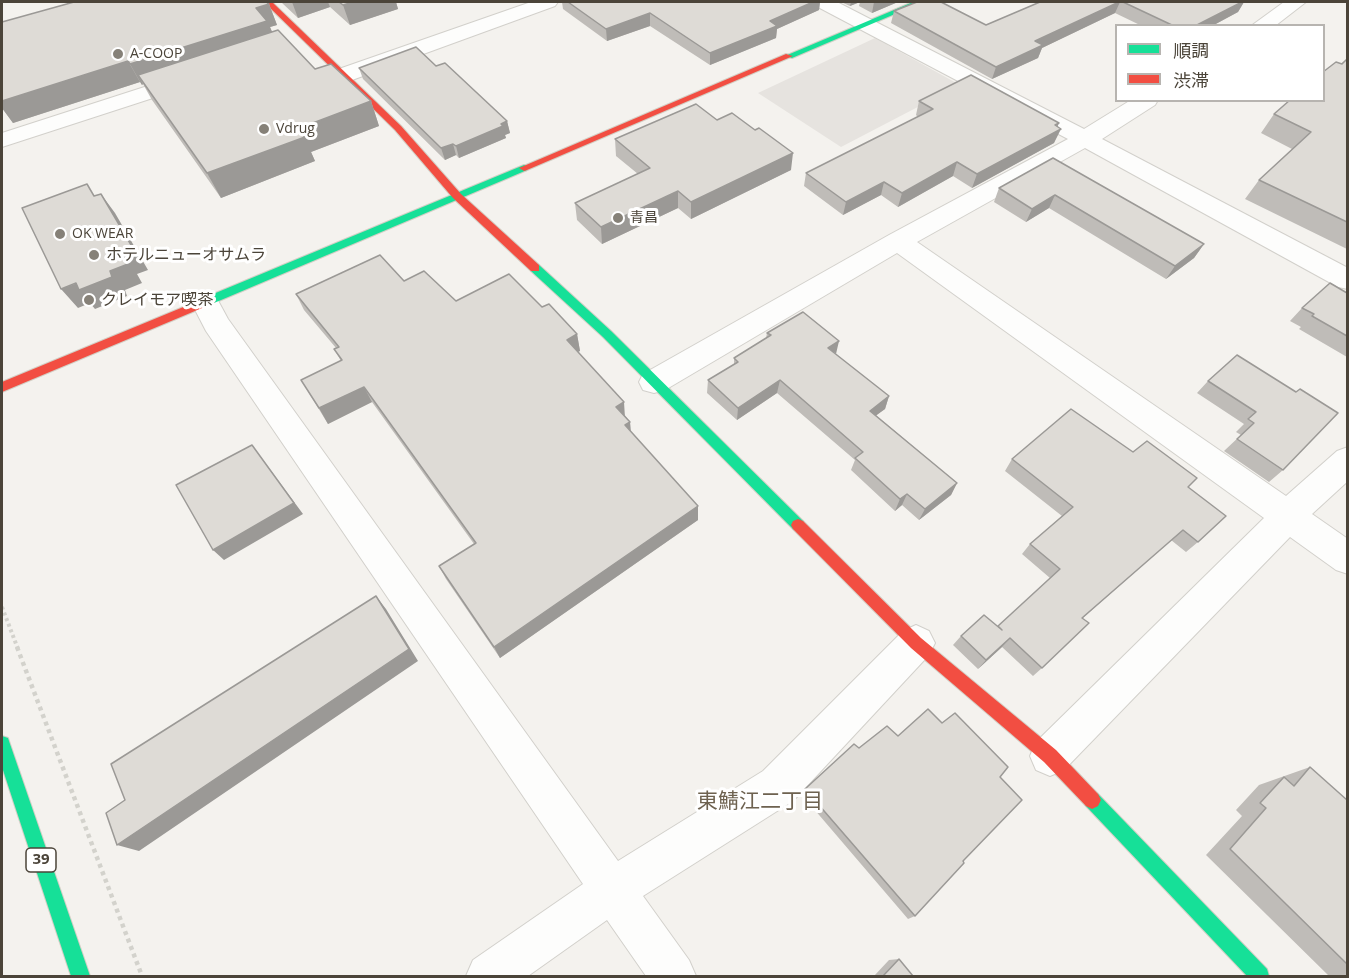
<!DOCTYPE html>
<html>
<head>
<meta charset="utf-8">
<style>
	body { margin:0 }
	#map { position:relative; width:1349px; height:978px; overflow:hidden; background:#f4f2ee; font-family:"Open Sans","Noto Sans JP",sans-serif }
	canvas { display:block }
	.frame { position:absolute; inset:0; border:3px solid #4b4439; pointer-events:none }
	.legend { position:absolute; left:1115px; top:24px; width:210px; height:78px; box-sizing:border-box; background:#fff; border:2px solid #b7b4b0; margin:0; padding:8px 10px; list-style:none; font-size:18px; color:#4b4439 }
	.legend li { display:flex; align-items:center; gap:12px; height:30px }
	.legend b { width:30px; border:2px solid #b7b4b0 }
</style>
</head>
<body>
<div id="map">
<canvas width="1349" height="978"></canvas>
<div class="frame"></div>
<ul class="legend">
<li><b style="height:8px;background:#16e098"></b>順調</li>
<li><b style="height:8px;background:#f24e42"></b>渋滞</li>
</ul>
</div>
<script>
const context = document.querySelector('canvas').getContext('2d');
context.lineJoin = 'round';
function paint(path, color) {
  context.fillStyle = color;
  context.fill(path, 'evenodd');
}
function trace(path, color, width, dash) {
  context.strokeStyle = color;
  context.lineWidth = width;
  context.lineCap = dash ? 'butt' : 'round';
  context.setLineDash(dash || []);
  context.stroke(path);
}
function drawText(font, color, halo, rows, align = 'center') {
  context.font = font + ' "Open Sans","Noto Sans JP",sans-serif';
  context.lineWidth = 6;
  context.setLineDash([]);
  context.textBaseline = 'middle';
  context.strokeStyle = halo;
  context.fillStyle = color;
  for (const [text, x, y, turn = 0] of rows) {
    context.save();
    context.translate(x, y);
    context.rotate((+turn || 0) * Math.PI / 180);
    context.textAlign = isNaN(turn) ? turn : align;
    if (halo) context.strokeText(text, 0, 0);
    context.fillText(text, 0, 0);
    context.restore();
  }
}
const parking = new Path2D(`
	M875,38l85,47 -119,62 -83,-54z`);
const pathFar1 = new Path2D(`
	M2,607l16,42`);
const path = new Path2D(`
	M17,647l125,329`);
const street = new Path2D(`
	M531,2h27l-3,4 -203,74 -8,1 -8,-1 -3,-5 3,-5z
	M814,2h23l247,127 47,-29h27l-3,5 -53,34 246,129v21l-10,-2 -253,-139 -168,94 369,254 51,-45 11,-4v34l-36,33 36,25v35l-12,-4 -46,-33 -226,233 -14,6 -14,-6 -6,-14 6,-14 228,-224 -367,-265 -232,137 -11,3 -11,-3 -4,-8 4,-8 246,-139 179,-96 -252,-133z
	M1284,2h22l-31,24h-24z
	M191,72l8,1 3,5 -3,5 -197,64v-14z
	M205,292l10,3 13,24 390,542 145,-90 140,-140 13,-6 13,6 6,12 -6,12 -136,146 -150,95 46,64 7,16h-50l-39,-56 -79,56h-62l7,-16 110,-76 -377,-553 -15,-29 4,-7z`);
const fast = new Path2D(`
	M913,2h10l-131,56 -7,-2z
	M524,165l3,1v4l-313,133h-8l-2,-3 2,-3z
	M535,264l4,1 72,66 192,190 2,4 -2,4 -5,2 -5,-2 -190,-192 -72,-66v-6z
	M2,736l6,2 2,6 80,232h-19l-69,-209z
	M1092,791l6,3 169,175 2,7h-22l-161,-170 -3,-6 3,-6z`);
const jam = new Path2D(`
	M264,2h8l129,124 60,68 78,71v6h-8l-78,-73 -58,-68z
	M786,54l7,2 -266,114 -3,1 -5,-3z
	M210,296l6,4 -2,3 -212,89v-10z
	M798,519l5,2 118,117 135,112 42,44 3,6 -3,6 -6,3 -6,-3 -42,-44 -133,-114 -118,-119 -2,-4 2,-4z`);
const wall = new Path2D(`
	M281,2h115l2,7 -48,16 -20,-18 -32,11z
	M562,2h258l-1,8 -42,19 -1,9 -66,27 -60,-39 -43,15 -44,-32z
	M841,2h57l-26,11 -13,-7 1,-4 -10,4z
	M1040,2h204l-6,10 -26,14h-70l-27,-13 -73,35 -4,10 -46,21 -101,-56 3,-12 92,14z
	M269,4l8,21 -7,2 2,5 43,37 56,32 8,25 -68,26 4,9 -94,37 -69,-98 -9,-16 -1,1 -2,-3 -127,41 -11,-15v-86z
	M1347,59v190l-102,-50 14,-19 33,-31 -31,-16 13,-19z
	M436,66l71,55 3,12 -5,2 1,3 -47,20 -3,-3 -11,5 -82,-81 -4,-11z
	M919,101l140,22 -2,4 -3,16 -82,45 -19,-12 -55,31 -17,-12 -38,20 -39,-29 2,-13 112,-56 -2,-2z
	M717,120l74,50 -100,49 -13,-11 -76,36 -25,-24 -2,-17 63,-29 -22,-18 -1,-17z
	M1053,158l151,86 -10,14 -28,21 -117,-71 -23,14 -32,-20 5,-14z
	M404,281l52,20 86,6 35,27 3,17 -3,1 53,70 1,10 67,88 -198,138 -54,-79 -7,-13 35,-22 -102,-142 -44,22 -27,-44 40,-19 -7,-12 2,-1 -32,-38 -8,-16z
	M1347,293v64l-48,-28 2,-2 -11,-6 12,-13z
	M767,333l69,21 53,42 -4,13 -9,6 81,68 -6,12 -32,25 -17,-15 -7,6 -44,-41 4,-10 -78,-67 -40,27 -30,-27 1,-13 26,-16v-6l32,-20z
	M1208,381l88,11 -13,78 -14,12 -45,-31 17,-16 -5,-3 8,-8 -47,-31z
	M1133,452l55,35 10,55 -12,10 -15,-12 -88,78 -41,50 -9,8 -31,-29 -24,22 -25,-24 8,-9 37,-9 52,-49 -28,-24 8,-10 32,-28 -57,-45 7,-12z
	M898,736l102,41 -37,84 -48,55 -7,3 -106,-124 3,-6 54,-41z
	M1310,767l37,33v176h-18l-123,-121 36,-39 -6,-6 23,-25z
	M899,959l14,17h-39l15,-16z`);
const shadedWall = new Path2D(`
	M292,2h36l2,5 -32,11z
	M353,2h43l2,7 -48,16 -7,-20z
	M812,2h8l-1,8 -42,19 -1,9 -66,27v-12l60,-32z
	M851,2h9l-10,4z
	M874,2h24l-26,11z
	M1119,2h1l-5,11 -73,35 -4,10 -46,21 4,-12 39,-26z
	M1242,2h2l-6,10 -26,14h-17z
	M269,4l8,21 -7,2 6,14 -138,34 5,9 -1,1 -12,-21 126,-56z
	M650,13v13l-43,15 -1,-12z
	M128,61l12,21 -127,41 -11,-15v-7z
	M371,101l8,25 -68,26 4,9 -94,37 -14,-25 90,-44z
	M507,121l3,12 -5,2 1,3 -47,20 -3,-12z
	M1059,123l-5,10 7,-4 -7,14 -82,45 5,-14z
	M453,144l3,11 -11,5 -4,-12z
	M793,153l-2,17 -100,49v-17z
	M957,162l-4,14 -55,31 4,-14z
	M884,182l-3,13 -38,20 3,-13z
	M678,191v17l-76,36 -1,-17z
	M101,194l14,19 33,57 -11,4 5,9 -17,7 2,6 -32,13 -5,-6 -12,5 -17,-19 49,-18z
	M1055,195l-6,13 -23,14 6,-13z
	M1204,244l-10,14 -28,21 9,-13z
	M577,334l3,17 -11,5 -2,-16z
	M839,341l-3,13 -8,-6z
	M780,380l-3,13 -40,27 1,-12z
	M364,387l8,15 -44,22 -9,-16z
	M889,396l-4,13 -19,14 4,-12z
	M624,402l1,16 -9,-11z
	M630,422l1,15 -6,-12z
	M252,445l51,69 -79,46 -11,-10z
	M957,483l-6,12 -32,25 6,-11z
	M907,494l-5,11 -7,6 5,-12z
	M698,506v14l-198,138 -6,-11z
	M376,596l10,13 32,52 -279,190 -22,-6z
	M1010,638l-8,9 -24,22 8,-9z`);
const building = new Path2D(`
	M74,2h192l3,2 -13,4 11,13 -137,43 -2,-3 -126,40v-79z
	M339,2h14l-10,3z
	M568,2h245l-43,19 7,5 -67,27 -60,-40 -44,16z
	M917,2h24l45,23 54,-23h79l-84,39 8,4 -47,22 -102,-56z
	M1123,2h119l-47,24h-21z
	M278,30l37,39 16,-5 40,37 -74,28 8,8 -98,36 -69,-98z
	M416,47l20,19 9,-3 62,58 -6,3 2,2 -47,20 -3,-2 -12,4 -82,-80z
	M1347,59v163l-88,-42 52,-48 -37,-18 16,-14h33v-28l13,-10 6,2z
	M971,75l88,48 -4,2 6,4 -84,45 -20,-12 -55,31 -18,-11 -38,20 -40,-29 127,-64 -14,-8z
	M696,104l21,16 15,-7 23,17 4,-2 34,25 -102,49 -13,-11 -77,36 -26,-24 75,-35 -35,-29z
	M1053,158l151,86 -29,22 -120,-71 -23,14 -33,-21z
	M87,184l7,12 7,-2 33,56 -11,5 5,9 -18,7 2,6 -33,13 -3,-7 -15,6 -39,-81z
	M380,255l24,26 20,-10 32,30 53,-27 33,33 7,-3 28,30 -10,6 57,62 -8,5 14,15 -5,3 73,81 -204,141 -55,-81 37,-23 -112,-156 -45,21 -18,-28 41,-20 -8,-11 5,-2 -43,-53z
	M1330,283l17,10v43l-35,-20 2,-2 -12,-6z
	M803,312l36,29 -11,7 61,48 -19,15 87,72 -32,26 -18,-15 -7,5 -45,-41 8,-6 -83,-72 -42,28 -30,-28 30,-18 -4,-4 37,-23 -4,-2z
	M1237,355l59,37 4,-3 38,24 -55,57 -46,-31 17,-16 -6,-4 8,-7 -48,-31z
	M1071,409l62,43 14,-11 50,37 -9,9 38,29 -28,26 -15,-12 -101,88 7,5 -47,45 -32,-30 -24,22 -25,-24 23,-21 18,15 -4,-4 62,-57 -30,-25 43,-37 -61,-48z
	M252,445l42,58 -81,47 -37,-65z
	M376,596l33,53 -292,196 -11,-32 19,-13 -14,-36z
	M928,709l14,14 13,-10 53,54 -8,10 22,23 -59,61 1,2 -49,53 -110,-127 49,-45 5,4 28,-22 11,10z
	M1310,767l37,33v164l-117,-115 36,-41 -6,-5 24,-26 10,9z
	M899,959l14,17h-30z`);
const markers = [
	[118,54,6,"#868178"],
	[264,129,6,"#868178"],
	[618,218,6,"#868178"],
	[60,234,6,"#868178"],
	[94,255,6,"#868178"],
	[89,300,6,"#868178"]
];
const farPoinames = [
	["A-COOP",130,54],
	["Vdrug",276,129],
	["青昌",630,218],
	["OK WEAR",72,234]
];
const shields = [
	[41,860,30]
];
const shieldNames = [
	["39",41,860]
];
const poiNames = [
	["ホテルニューオサムラ",106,255],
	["クレイモア喫茶",101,300]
];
const nearNeighbourhoodnames = [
	["東鯖江二丁目",760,802]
];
paint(parking, '#e6e3df');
trace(street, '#d2d0cb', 2);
trace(fast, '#d3cfc5', 2);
trace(jam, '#d3cfc5', 2);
trace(pathFar1, '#d3d2cc', 4, [3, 3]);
trace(path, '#d3d2cc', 4.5, [4, 4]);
paint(street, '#fdfdfc');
paint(fast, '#16e098');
paint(jam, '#f24e42');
paint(wall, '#bfbcb8');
paint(shadedWall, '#9b9996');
paint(building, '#dedbd6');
trace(building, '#9b9996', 1.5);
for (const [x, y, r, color] of markers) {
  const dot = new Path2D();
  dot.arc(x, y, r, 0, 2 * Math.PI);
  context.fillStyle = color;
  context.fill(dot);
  trace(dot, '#fff', 2);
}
drawText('14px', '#4b4439', '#fff', farPoinames, 'left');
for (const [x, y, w] of shields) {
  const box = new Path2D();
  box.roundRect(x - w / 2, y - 12, w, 24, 4.5);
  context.fillStyle = '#fff';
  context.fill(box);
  trace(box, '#4b4439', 1.5);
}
drawText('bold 15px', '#4b4439', null, shieldNames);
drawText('16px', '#4b4439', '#fff', poiNames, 'left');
drawText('21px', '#6e6250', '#fff', nearNeighbourhoodnames);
</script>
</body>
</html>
